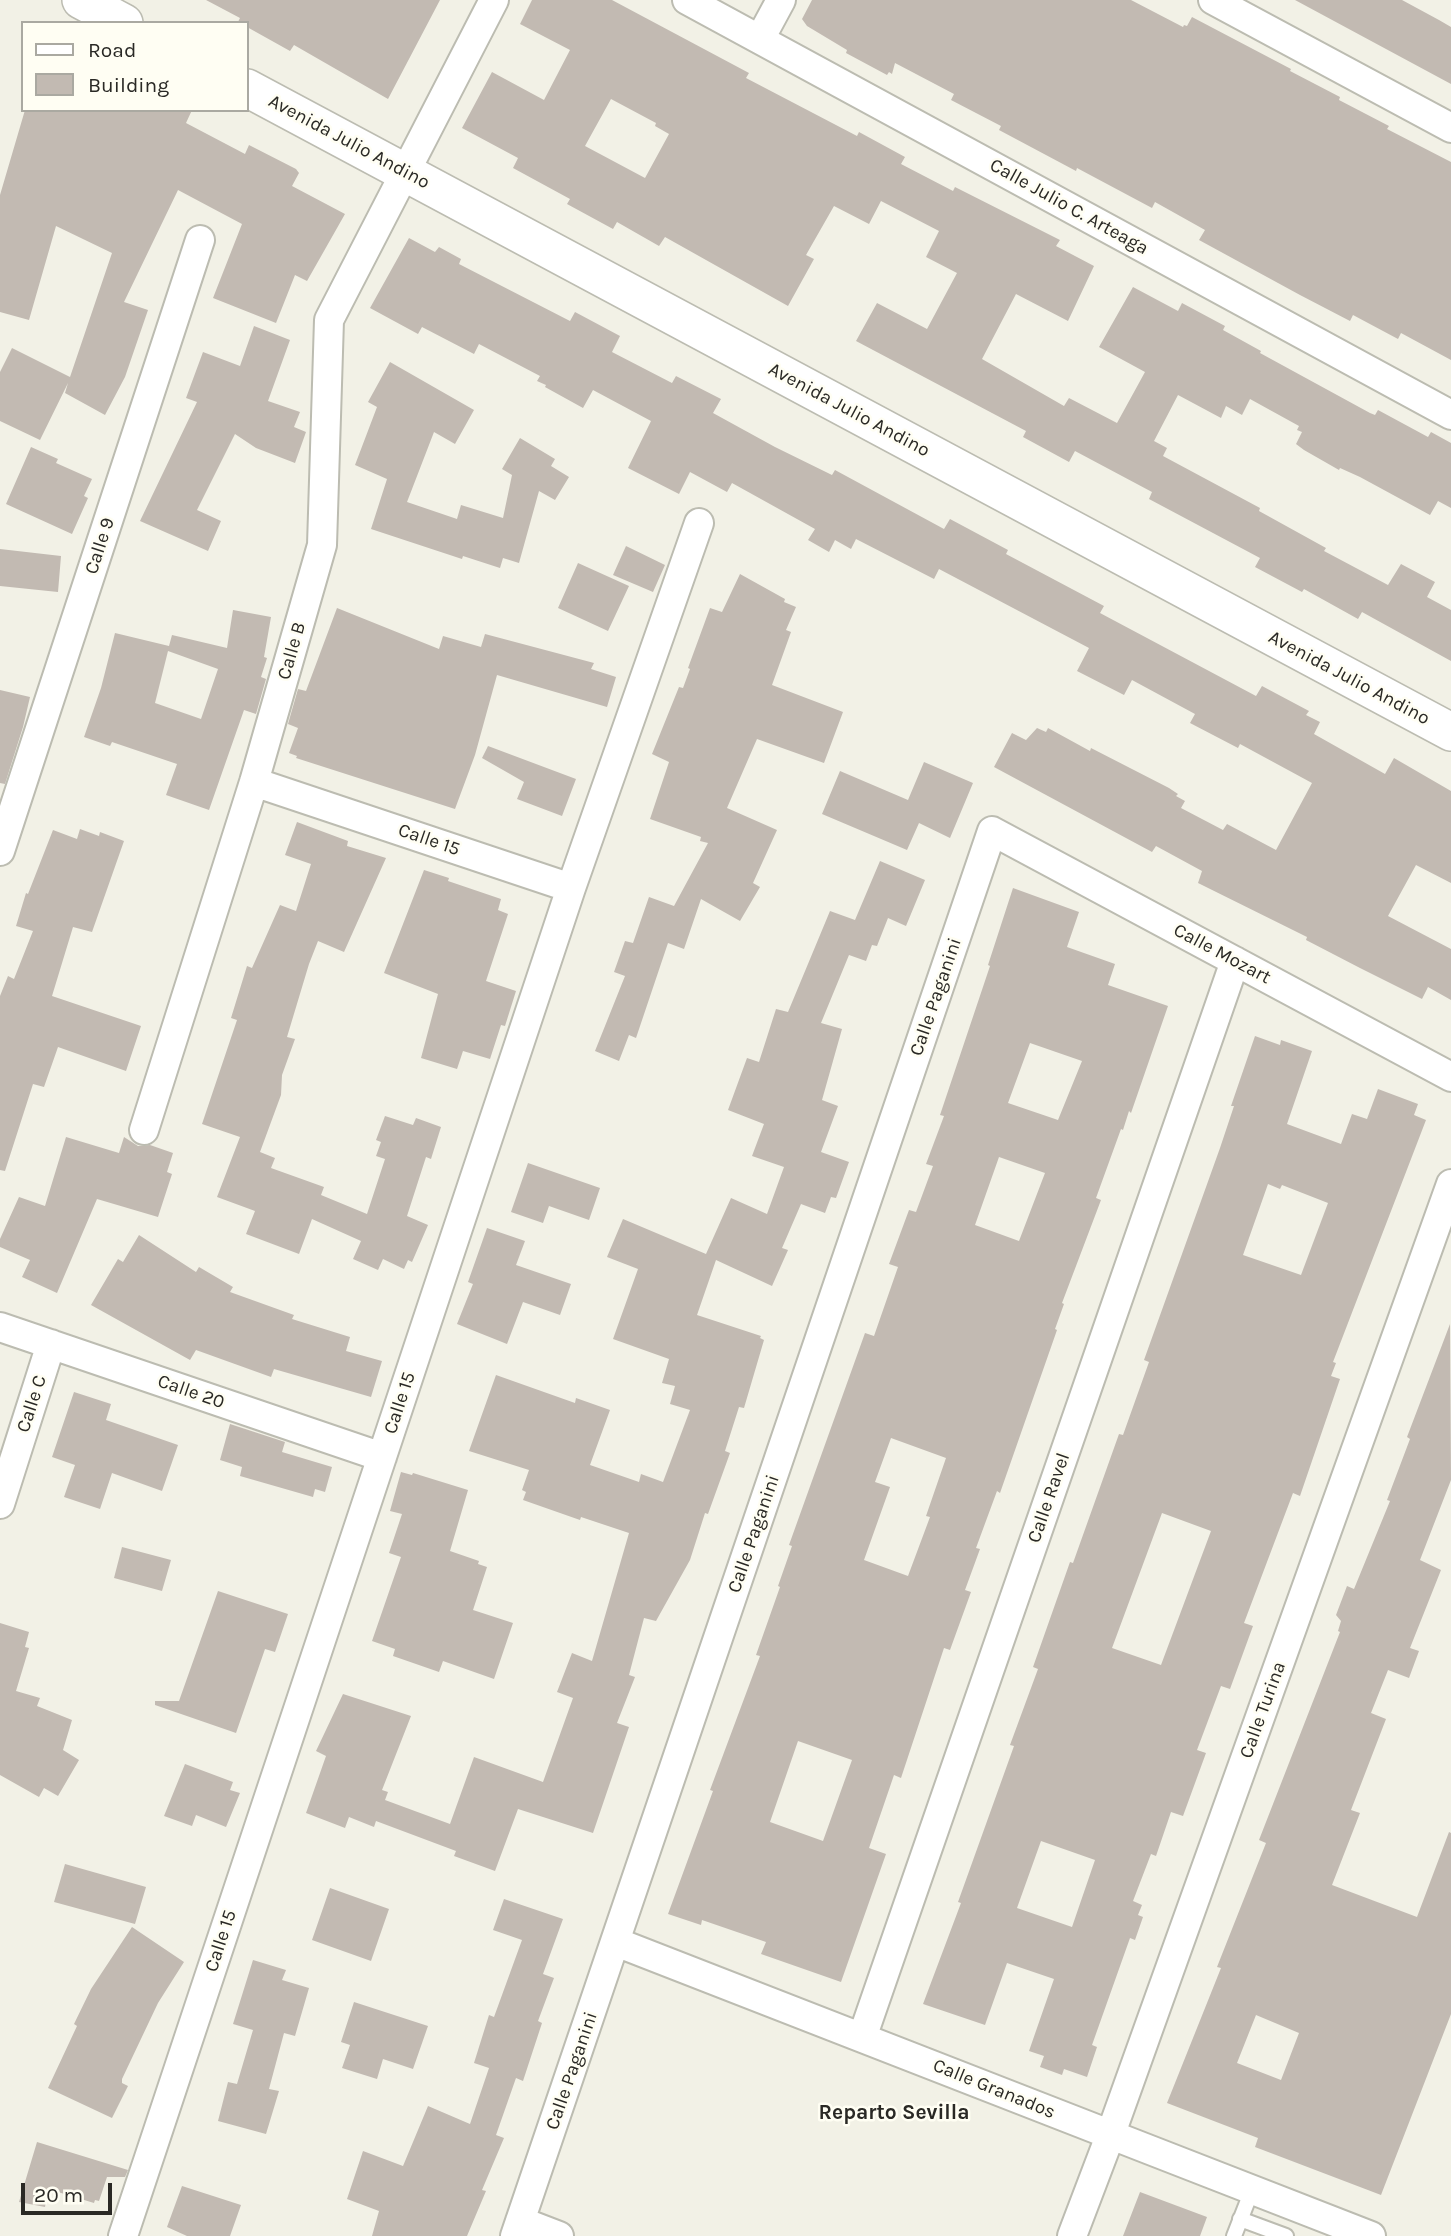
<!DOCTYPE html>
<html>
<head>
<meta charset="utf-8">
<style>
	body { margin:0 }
	#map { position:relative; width:1451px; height:2236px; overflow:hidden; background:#f2f1e6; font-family:Karla,sans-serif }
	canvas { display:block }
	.legend { position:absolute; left:21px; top:21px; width:228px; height:91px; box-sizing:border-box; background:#fffef3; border:2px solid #aaa9a1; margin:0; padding:9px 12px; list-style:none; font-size:21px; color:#2a2925 }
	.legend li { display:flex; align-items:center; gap:14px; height:35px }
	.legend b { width:35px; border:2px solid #aaa9a1 }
	.scale { position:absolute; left:21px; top:2183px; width:91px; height:32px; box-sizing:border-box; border:4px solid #2a2925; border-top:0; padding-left:9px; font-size:21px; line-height:24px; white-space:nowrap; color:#2a2925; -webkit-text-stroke:5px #fffef3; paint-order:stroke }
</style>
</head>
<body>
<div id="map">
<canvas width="1451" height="2236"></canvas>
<ul class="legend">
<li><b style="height:9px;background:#fff"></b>Road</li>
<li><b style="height:19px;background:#c2bab2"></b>Building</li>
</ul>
<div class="scale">20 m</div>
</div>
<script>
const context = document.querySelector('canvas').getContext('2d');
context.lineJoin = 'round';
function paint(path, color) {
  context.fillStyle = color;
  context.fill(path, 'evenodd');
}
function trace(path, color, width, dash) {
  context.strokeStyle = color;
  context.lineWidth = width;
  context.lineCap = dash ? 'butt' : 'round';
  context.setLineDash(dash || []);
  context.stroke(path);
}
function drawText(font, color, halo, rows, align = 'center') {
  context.font = font + ' Karla,sans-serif';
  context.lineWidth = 5;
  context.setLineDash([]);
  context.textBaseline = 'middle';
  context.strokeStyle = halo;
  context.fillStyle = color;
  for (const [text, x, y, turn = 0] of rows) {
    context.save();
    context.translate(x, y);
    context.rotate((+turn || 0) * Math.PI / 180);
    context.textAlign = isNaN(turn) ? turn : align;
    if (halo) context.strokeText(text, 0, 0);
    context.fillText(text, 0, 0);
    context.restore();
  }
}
const building = new Path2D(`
	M206,0h234l-52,99 -94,-54 -4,6 -43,-24v-4l-9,-1 2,-4z
	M532,0h80l137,73 -3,5 111,58 2,-4 46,25 -4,7 52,27 2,-4 105,53 -4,6 38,20 -26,55 -52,-27 -34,65 82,47 5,-8 48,25 28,-51 -46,-25 34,-60 45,24 4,-8 43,23 -2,4 38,21 -1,2 110,60 5,2 3,-5 50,27 3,-5 20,11v65l-13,-7 -8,14 -70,-38 -20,-9 -1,2 -35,-20 -8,-6 6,-12 -5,-2 2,-4 -49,-27 -8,16 -16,-9 -5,12 -43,-23 -24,46 13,7 -4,8 97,52 -1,3 67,37 -2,3 64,34 13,-21 34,18 -8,15 24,13v51l-89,-49 -4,7 -54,-30 -2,3 -47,-25 5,-9 -111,-59 3,-7 -77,-41 -6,11 -46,-25 3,-6 -170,-90 21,-38 50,26 30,-56 -31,-16 13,-26 -58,-30 -12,23 -35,-18 -28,49 8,4 -26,47 -123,-69 -6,9 -42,-24 -4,7 -46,-25 3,-5 -57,-31 5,-10 -56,-30 30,-56 52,28 26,-50 -50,-26zM611,99l45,24 -1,3 14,8 -24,44 -60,-32z
	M812,0h319l52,27 1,-2 3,1 5,-9 99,52 -1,2 50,26 -1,3 50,26 -2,3 64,33v198l-50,-27 -3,6 -45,-24 -3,6 -50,-26 -101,-55 6,-10 -50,-28 -3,6 -75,-40 -1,3 -77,-41 2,-4 -50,-26 3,-6 -59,-31 -3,11 -3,-2 -2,3 -41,-22 1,-3 -40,-24 -5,-7z
	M1295,0h107l37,20 12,7v57z
	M25,110h167l-6,13 59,31 4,-9 47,24 3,4 -7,13 53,28 -38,67 -12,-6 -19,48 -63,-25 29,-74 -64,-34 -54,112 24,8 -23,67 -20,38 -40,-22 3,-10 -28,57 -40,-19v-49l12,-24 58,29 42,-124 -56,-27 -27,94 -29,-8v-117z
	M409,238l26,14 4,-5 22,12 -2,5 111,57 5,-9 45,24 -8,16 60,31 4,-7 45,23 -8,14 62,34 57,28 3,-5 109,59 6,-10 58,31 -2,4 98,52 -4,7 156,83 6,-10 47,25 -3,4 14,7 -6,12 71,40 9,-16 57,33v92l-35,-18 -28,51 63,33v51l-23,-13 -6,12 -62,-31 -54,-28 1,-3 -109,-54 4,-12 -46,-25 -4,6 -158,-85 18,-34 14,7 11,-12 9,4 2,-4 42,23 1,-3 78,40 9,6 -2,2 9,5 -4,7 42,22 4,-6 49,26 36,-67 -72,-39 -2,4 -48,-25 5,-9 -63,-34 -8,15 -47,-24 12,-23 -150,-79 -5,10 -78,-40 -5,10 -16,-9 -6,12 -21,-12 7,-11 -83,-46 -5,9 -37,-20 -11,22 -51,-26 23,-47 -58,-31 -10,18 -38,-21 1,-2 -9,-4 3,-5 -61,-32 -5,10 -52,-27 -4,7 -48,-26z
	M254,326l36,14 -22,61 32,11 -6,15 12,5 -11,31 -39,-15 -21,-14 -38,76 24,11 -13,30 -68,-30 57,-119 -11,-4 17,-46 37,14z
	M390,362l84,48 -19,34 -21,-12 -27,70 50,17 4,-14 42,13 9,-43 -10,-6 18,-31 35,21 -4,7 18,11 -14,23 -16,-9 -20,72 -16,-5 -3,10 -37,-12 -1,3 -91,-30 16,-50 -32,-14 22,-58 -9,-5z
	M31,447l27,12 -2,4 36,16 -8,17 4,2 -16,36 -66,-30z
	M626,546l39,19 -12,27 -40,-17z
	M0,549l61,7 -3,36 -58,-6z
	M578,563l51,23 -21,45 -50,-23z
	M740,574l45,25 -1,3 12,5 -10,23 5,2 -19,53 71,27 -19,51 -67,-24 -30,69 50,22 -24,53 7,4 -20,34 -39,-22 -17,50 -16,-6 -32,95 -7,-3 -10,26 -24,-10 30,-75 -11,-4 11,-31 8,2 16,-46 25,9 34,-63 -8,-2 1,-4 -51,-18 19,-57 -17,-8 27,-67 4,1 7,-19 -2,-1 22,-60 12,4z
	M337,608l102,41 4,-13 38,11 4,-13 109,29 -3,6 25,8 -9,30 -110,-32 -22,80 -20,54 -159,-51 1,-2 -8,-3 9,-25 -10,-4 10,-35 8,2z
	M233,610l38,7 -7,40 3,1 -6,19 5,2 -10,35 -12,-4 -35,100 -43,-15 11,-31 -65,-22 -2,4 -26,-9 17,-49 14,-55 54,13 3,-11 55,13zM168,651l50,18 -17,50 -46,-16z
	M0,690l30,7 -7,30 -18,57 -5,-1z
	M488,746l88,33 -14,37 -45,-17 7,-17 -42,-24z
	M924,762l49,21 -23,55 -31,-15 -12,27 -85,-36 18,-43 68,29z
	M297,822l51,19 -1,5 39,12 -42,94 -26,-11 -9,23 -22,73 8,2 -13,36 -1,20 -21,57 15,6 -4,10 53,19 -3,8 46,19 18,-55 -9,-3 5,-14 -5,-2 9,-24 28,9 3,-7 25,9 -10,32 -5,-2 -19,59 21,9 -16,37 -4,-2 -4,9 -21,-10 -5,11 -25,-11 8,-18 -49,-22 -13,35 -53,-20 9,-23 -38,-14 23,-60 -38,-13 35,-104 -6,-2 16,-52 5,2 28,-63 16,6 15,-47 -26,-9z
	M80,829l19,7 1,-4 24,9 -32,91 -19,-5 -21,69 89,30 -15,45 -68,-24 -14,40 -11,-3 -28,87 -5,-1v-174l8,-20 6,3 19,-48 -17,-5 10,-33 2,1 25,-64 24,9z
	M880,861l45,19 -19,46 -18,-8 -11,28 -5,-1 -6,16 -17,-6 -28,68 21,6 -20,71 16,6 -17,46 28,10 -13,36 -5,-1 -6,16 -24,-9 -19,44 6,2 -16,36 -56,-26 -19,55 64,21 -1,2 4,2 -20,68 -5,-1 -14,44 5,2 -22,61 -3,-1 -15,47 -34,61 -12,-3 -15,57 6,2 -18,46 12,4 -36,106 -75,-24 -23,62 -41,-15 2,-5 -80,-30 -2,6 -25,-10 -4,11 -39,-15 20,-57 -10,-5 27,-57 68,22 -29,74 6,2 -3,8 65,24 24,-67 69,25 30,-84 -16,-6 15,-39 20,8 37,-128 -48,-16 -1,3 -57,-20 3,-8 -4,-2 7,-20 -60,-19 27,-76 79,28 1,-5 34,12 -20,55 49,17 2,-8 22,8 27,-72 -20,-6 5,-18 -13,-3 7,-24 -56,-20 25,-70 -31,-12 16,-38 83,35 25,-56 36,16 17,-47 -32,-11 12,-32 -36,-14 19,-52 12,4 17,-53 12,3 42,-101 25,9z
	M424,870l25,8 -1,3 53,18 -3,11 10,4 -22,67 30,10 -11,35 -4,-1 -11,34 -27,-8 -6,18 -36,-11 17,-64 -54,-21z
	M1013,888l66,24 -12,35 48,17 -7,21 60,21 -37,107 -2,-2 -6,19 -2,-1 -25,69 5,2 -39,103 2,1 -9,25 2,1 -57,163 -3,-2 -21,57 4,1 -15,41 6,2 -21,58 -6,-2 -43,130 -7,-3 -25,73 17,6 -45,128 -80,-28 5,-12 -64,-22 -1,5 -33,-11 45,-123 -3,-1 50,-134 -4,-1 24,-68 -2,-1 14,-40 -3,-1 76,-212 9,3 24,-69 -9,-3 20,-54 7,2 17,-46 -7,-2 18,-48 -4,-1 50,-149 -2,-1zM1030,1043l52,18 -24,59 -50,-17zM999,1157l46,16 -26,68 -44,-16zM891,1438l55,20 -20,58 4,1 -22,59 -44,-16 26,-73 -15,-5zM798,1741l54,19 -29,81 -53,-19z
	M1255,1036l25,9 1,-5 31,11 -25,73 54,20 11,-30 15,5 11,-30 40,15 -4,11 12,5 -93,242 3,1 -5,13 9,3 -40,117 -7,-3 -49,130 9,3 -23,63 -9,-3 -24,64 9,3 -23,63 -12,-4 -15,44 -5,-2 -18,47 9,4 -4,10 5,2 -8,23 -5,-2 -38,107 5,2 -10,30 -23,-8 -2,6 -22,-8 4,-11 -15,-5 25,-72 -47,-16 -22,62 -62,-21 38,-101 -3,-1 56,-156 -4,-1 28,-76 -5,-2 37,-105 3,1 46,-129 4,1 26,-73 -5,-2 76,-212 14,-42h-3zM1268,1184l12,5 2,-4 46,18 -27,72 -58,-20zM1162,1513l49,18 -50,134 -49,-17zM1041,1841l54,19 -23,67 -55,-19z
	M66,1137l53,16 5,-16 14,9 12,-1 23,8 -6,19 5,2 -14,43 -61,-18 -40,94 -35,-16 8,-17 -30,-13v-8l19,-42 26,9z
	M528,1163l72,25 -11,32 -40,-14 -6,17 -32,-11z
	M487,1228l38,13 -9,24 55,19 -11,31 -37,-13 -16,42 -50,-20 16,-40 -5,-2z
	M139,1235l57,37 3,-5 34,20 -3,5 64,23 -2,4 58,18 -4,14 36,10 -11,36 -97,-28 -3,8 -75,-27 -6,10 -99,-55 27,-46 5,3z
	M1450,1324l1,156 -31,80 21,10 -31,78 9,3 -10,27 -21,-8 -17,43 15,6 -35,91 9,3 -28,72 85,32 32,-85 2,1v181l-70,181 -126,-48 3,-9 -91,-35 54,-135 -4,-1 49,-124 -7,-3 81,-208 -2,-1 3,-10 -5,-6 11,-29 7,3 36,-88 -3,-1 23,-61 -3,-2zM1256,2015l43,18 -18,47 -44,-17z
	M74,1392l37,12 -5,16 72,25 -16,46 -50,-18 -12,36 -36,-12 11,-32 -23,-8z
	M230,1424l55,18 -3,10 50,15 -7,25 -10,-3 -2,8 -73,-21 2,-9 -22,-7z
	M401,1472l11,3 1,-2 55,17 -18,61 29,10 -1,3 9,3 -14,43 40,13 -19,56 -51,-18 -4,11 -46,-16 2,-7 -23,-8 29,-84 -12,-4 13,-39 -12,-3z
	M122,1547l49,13 -9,31 -48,-13z
	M218,1591l70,23 -13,38 -10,-3 -29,84 -81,-28v-4h24z
	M0,1623l29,9 -4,15 4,1 -13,43 24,7 -3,8 35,14 -9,30 16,10 -21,36 -14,-8 -5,9 -39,-22z
	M185,1764l48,18 -3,8 10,3 -14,34 -30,-12 -4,11 -28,-10z
	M65,1864l81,23 -11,37 -81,-22z
	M330,1888l59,21 -18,52 -59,-21z
	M504,1899l59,20 -20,55 11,4 -16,43 4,2 -19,58 -7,-3 -20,57 8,3 -22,52 4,1 -19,45h-95l7,-25 -32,-12 16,-48 40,15 25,-60 42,18 19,-56 -15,-5 15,-48 5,2 28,-77 -29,-10z
	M132,1927l52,35 -26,41 -36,76v4l6,3 -16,32 -64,-30 29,-62 -3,-2 17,-35z
	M253,1960l33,10 -4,10 27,8 -14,48 -11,-3 -15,56 10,2 -13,43 -48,-13 10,-39 9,2 16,-54 -20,-6z
	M354,2002l74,24 -15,43 -30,-10 -6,20 -35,-11 8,-23 -9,-3z
	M37,2142l91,28 -3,7h-18l-8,24 -4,-1 -1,3 -46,-14 -3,18 -26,-5z
	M182,2186l59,19 -11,31h-43l-20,-9z
	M1140,2192l67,25 -7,19h-77z`);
const service = new Path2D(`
	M1240,2219l46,17
	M1234,2236l18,-46`);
const minor = new Path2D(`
	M687,0l764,415
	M1213,0l238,128
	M760,39l21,-39
	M0,851l200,-611
	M571,888l128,-365
	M144,1130l110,-348 68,-237 7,-225 165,-320
	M0,1327l382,130
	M0,1504l51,-160
	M616,1942c253,96 503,197 755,294
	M863,2035l372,-1074
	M520,2221l39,15
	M123,2236l448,-1348 -317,-106
	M515,2236l477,-1405 459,246
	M1072,2236l38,-100 341,-952`);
const tertiary = new Path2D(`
	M81,0l43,23
	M247,88l1204,644`);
const streetNames = [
	["Avenida Julio Andino",349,142,28],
	["Calle Julio C. Arteaga",1069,207,29],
	["Avenida Julio Andino",849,410,28],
	["Calle 9",100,546,-72],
	["Calle B",292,651,-74],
	["Avenida Julio Andino",1349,678,28],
	["Calle 15",429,840,19],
	["Calle Mozart",1222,954,28],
	["Calle Paganini",936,997,-71],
	["Calle 20",191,1392,19],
	["Calle 15",400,1403,-72],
	["Calle C",32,1404,-72],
	["Calle Ravel",1049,1498,-71],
	["Calle Paganini",754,1534,-71],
	["Calle Turina",1263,1710,-70],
	["Calle 15",221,1941,-72],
	["Calle Paganini",572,2071,-71],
	["Calle Granados",994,2089,22]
];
const neighbourhoodNames = [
	["Reparto Sevilla",894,2113]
];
paint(building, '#c2bab2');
trace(service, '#bcbcb1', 18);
trace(minor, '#bcbcb1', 32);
trace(tertiary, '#bcbcb1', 40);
trace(service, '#fff', 14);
trace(minor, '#fff', 28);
trace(tertiary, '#fff', 37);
drawText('19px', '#2a2925', '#fffef3', streetNames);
drawText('bold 21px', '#2a2925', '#fffef3', neighbourhoodNames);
</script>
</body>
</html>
